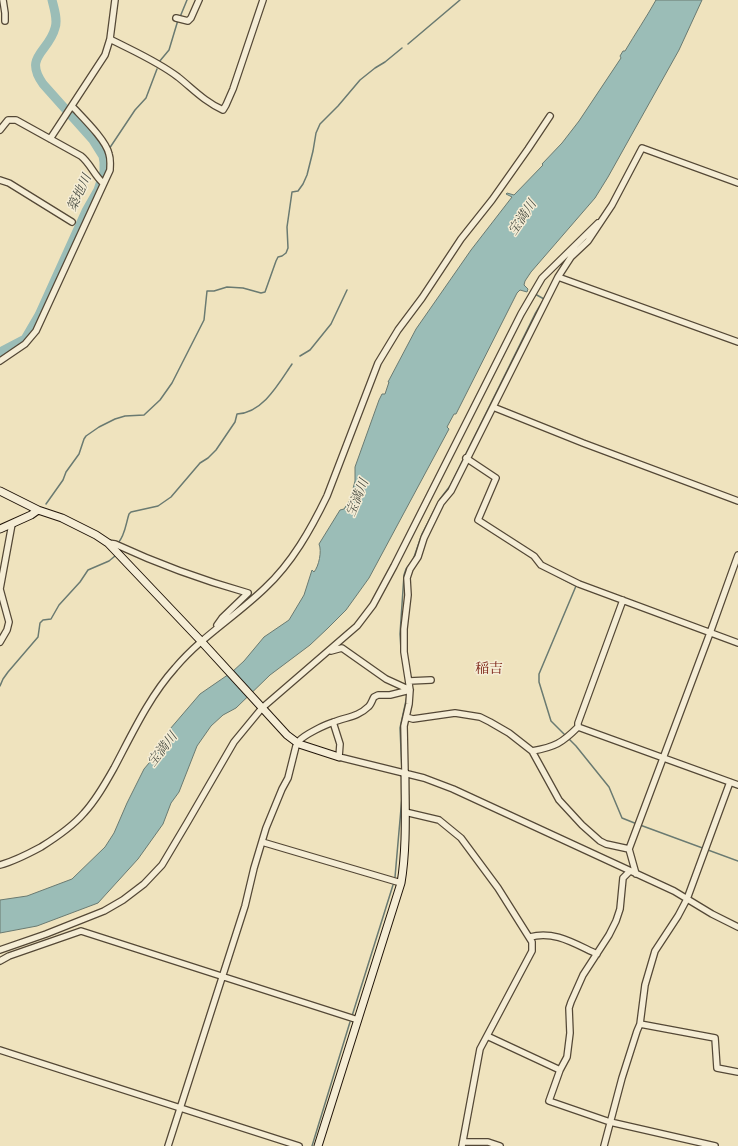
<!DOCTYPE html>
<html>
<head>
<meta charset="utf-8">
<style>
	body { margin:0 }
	canvas { display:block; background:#efe3be }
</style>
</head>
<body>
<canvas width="738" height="1146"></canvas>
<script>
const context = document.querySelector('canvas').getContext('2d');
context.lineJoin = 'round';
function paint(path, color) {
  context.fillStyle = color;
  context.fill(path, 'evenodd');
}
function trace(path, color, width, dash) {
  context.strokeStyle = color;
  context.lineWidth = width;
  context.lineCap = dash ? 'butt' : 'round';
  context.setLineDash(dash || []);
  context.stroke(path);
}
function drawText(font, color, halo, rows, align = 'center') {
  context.font = font + ' Alegreya,"Noto Serif JP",serif';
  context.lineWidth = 3;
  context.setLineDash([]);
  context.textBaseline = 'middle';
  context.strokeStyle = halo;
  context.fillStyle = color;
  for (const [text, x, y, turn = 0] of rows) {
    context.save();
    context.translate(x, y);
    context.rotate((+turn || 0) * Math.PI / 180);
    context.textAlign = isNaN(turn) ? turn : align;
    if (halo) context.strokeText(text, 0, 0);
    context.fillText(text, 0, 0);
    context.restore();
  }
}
const water = new Path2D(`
	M656,0h46l-23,50 -71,127 -13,21 -64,74 -6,9 -1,4 4,4 -1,3 -7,-2 -3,3 -61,121h-2l-7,13 2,2 -80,149 -23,32 -18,18 -18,17 -40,30 -34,33 -13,7 -12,11 -14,20 -18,46 -8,11 -8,21 -25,35 -40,44 -61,23 -37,7v-33l27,-4 45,-17 33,-32 9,-14 13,-30 17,-34 16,-19 10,-21 30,-35 32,-22 12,-11 20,-24 25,-17 15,-25 8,-25 2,2c5,-6 8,-21 5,-28l21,-34 4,-1 6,-9 5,-19v-14l24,-67 3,-6h3l4,-12h-1l28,-53 55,-79 41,-53 -6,-3 1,-1 7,2 29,-30 -1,-1 20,-21 17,-22 42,-63 -1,-2 3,-5h2c10,-17 21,-33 31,-51z`);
const stream = new Path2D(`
	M180,17l7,-17
	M408,44l52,-44
	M159,62l10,-12 9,-30
	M109,149l26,-39 11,-12 11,-29
	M104,162l3,-7
	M300,356l10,-6 21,-26 16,-34
	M46,504l17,-24 3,-8 13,-18 5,-15 2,-3 13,-9 16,-8 10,-3 19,-1 16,-15 12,-17 32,-63 3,-29h7l13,-4 16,1 18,5 4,-1 11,-31 2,-4 4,-1 4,-3 2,-5 -1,-21 5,-35 6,-1 5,-7 4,-9 6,-24 3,-18 4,-9 18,-18 22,-26 15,-12 10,-6 17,-14
	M118,543c7,-7 8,-20 11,-29l2,-2 27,-6 13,-9 29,-34 8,-5 8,-8 19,-28 2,-8c26,-1 42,-31 55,-50
	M557,576l19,10 -37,88v8l12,39 25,25 33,41 13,31 15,6
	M401,650l-1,-16 4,-59 2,-6 7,-9 9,-26 18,-35 10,-13 85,-172 9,-15 -9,-5
	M0,686l3,-7 5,-7 30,-35 2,-14 3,-3 8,-1 8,-14 21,-23 8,-12 21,-9 6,-5
	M402,772l-2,-44 7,-32
	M640,825l98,36
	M395,877l7,-80
	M352,1016l41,-131
	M312,1146l38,-124`);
const river = new Path2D(`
	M0,352l25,-13 14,-24 47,-104 12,-21 6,-18v-10l-1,-6 -10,-16 -50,-56c-20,-28 6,-32 12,-56 3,-8 -1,-20 -3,-28`);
const street = new Path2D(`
	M3,0l2,13v8
	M176,18l12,3 3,-3 8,-18
	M110,39c23,12 47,22 68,38 15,12 27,25 45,33l3,-5 7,-16 30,-89
	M0,130l8,-10h8l65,36c9,7 13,19 22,27
	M50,139l55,-84 5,-16 5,-39
	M0,180l9,3 63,39
	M558,277l180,65
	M0,361l25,-17 11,-13 74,-161c0,-5 1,-10 -1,-16 -3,-14 -26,-36 -37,-48
	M493,407l90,36 155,58
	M466,458l30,20 -18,42 56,36 7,9 38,19 159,59
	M108,543l7,1c43,20 87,36 133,49l-26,25 -5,7
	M0,642l7,-12 2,-8 -9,-33 12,-65
	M331,651l11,-3 44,31 24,11
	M409,681l22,-1
	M406,717l7,2 42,-6 25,4 10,5 19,11 23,18 27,49 23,25 18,16 6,3 23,5
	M333,722l7,22 -1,13 85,21 29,11 221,102 38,23 26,13
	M578,727v-4l45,-123
	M299,741c5,-6 27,-17 35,-19 12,-5 24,-5 34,-15 3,-2 4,-7 6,-10l4,-2h12l20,-5
	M532,751c23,-4 30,-8 46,-24l160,58
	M405,773l-1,-47 5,-22 1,-14 -6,-38v-23l4,-34 -1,-17 3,-9 8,-12 6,-19 17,-35 10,-12 107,-214 13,-20 17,-16 24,-36 30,-57 96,35
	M405,812l34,8 22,18 37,50 34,54v9l-52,98 -18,97
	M262,842l139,41
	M0,865c15,-4 28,-11 41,-18 16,-10 31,-20 43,-34 12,-13 21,-29 30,-45 18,-34 35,-71 61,-100 27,-32 60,-51 90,-80 27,-25 46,-59 62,-92l51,-133 20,-33 24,-32 39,-59 31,-39 36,-51 22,-33
	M630,871l-7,7 -3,31 -4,12 -7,14 -26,40 -12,27 -2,6 1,25 -3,24 -7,13 -11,31 61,21 105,24
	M636,874l-7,-25 81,-216 28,-78
	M530,937c24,-7 45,7 67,17
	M0,950l46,-16 58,-23 19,-11 21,-16 18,-19 25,-42 47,-81 28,-34 95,-82 16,-21 21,-39 127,-252 21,-36 56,-55
	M0,961l9,-5 72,-25 277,89
	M640,1024l75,14 2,30 21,4
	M487,1036l73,34
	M0,1050l299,96
	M463,1142h25l12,4
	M168,1146l77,-240 9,-38 12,-40 16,-39 6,-11 8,-32
	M604,1146l18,-68 15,-47 3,-7 5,-39 10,-34 23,-35 9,-17 43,-117`);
const secondary = new Path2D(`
	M0,491l38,19 24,8 34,17 12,8 93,98 86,94 12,9 40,13
	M0,529l31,-14 7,-5
	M318,1146l83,-263c6,-36 4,-74 4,-110`);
const waterNames = [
	["築地川",80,193,-65],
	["宝満川",523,218,-56],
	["宝満川",358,498,-68],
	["宝満川",163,750,-52]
];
const quarterNames = [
	["稲吉",489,670]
];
paint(water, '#9bbdb7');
trace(water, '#6a7a71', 1);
trace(stream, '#6a7a71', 1.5);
trace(river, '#9bbdb7', 9);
trace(street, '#544836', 8);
trace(secondary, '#211509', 9);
trace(street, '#f5edd5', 5.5);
trace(secondary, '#f5edd5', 7);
drawText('italic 13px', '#4c5046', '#f5edd5', waterNames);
drawText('14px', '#7a1f14', '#f5edd5', quarterNames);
</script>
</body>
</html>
